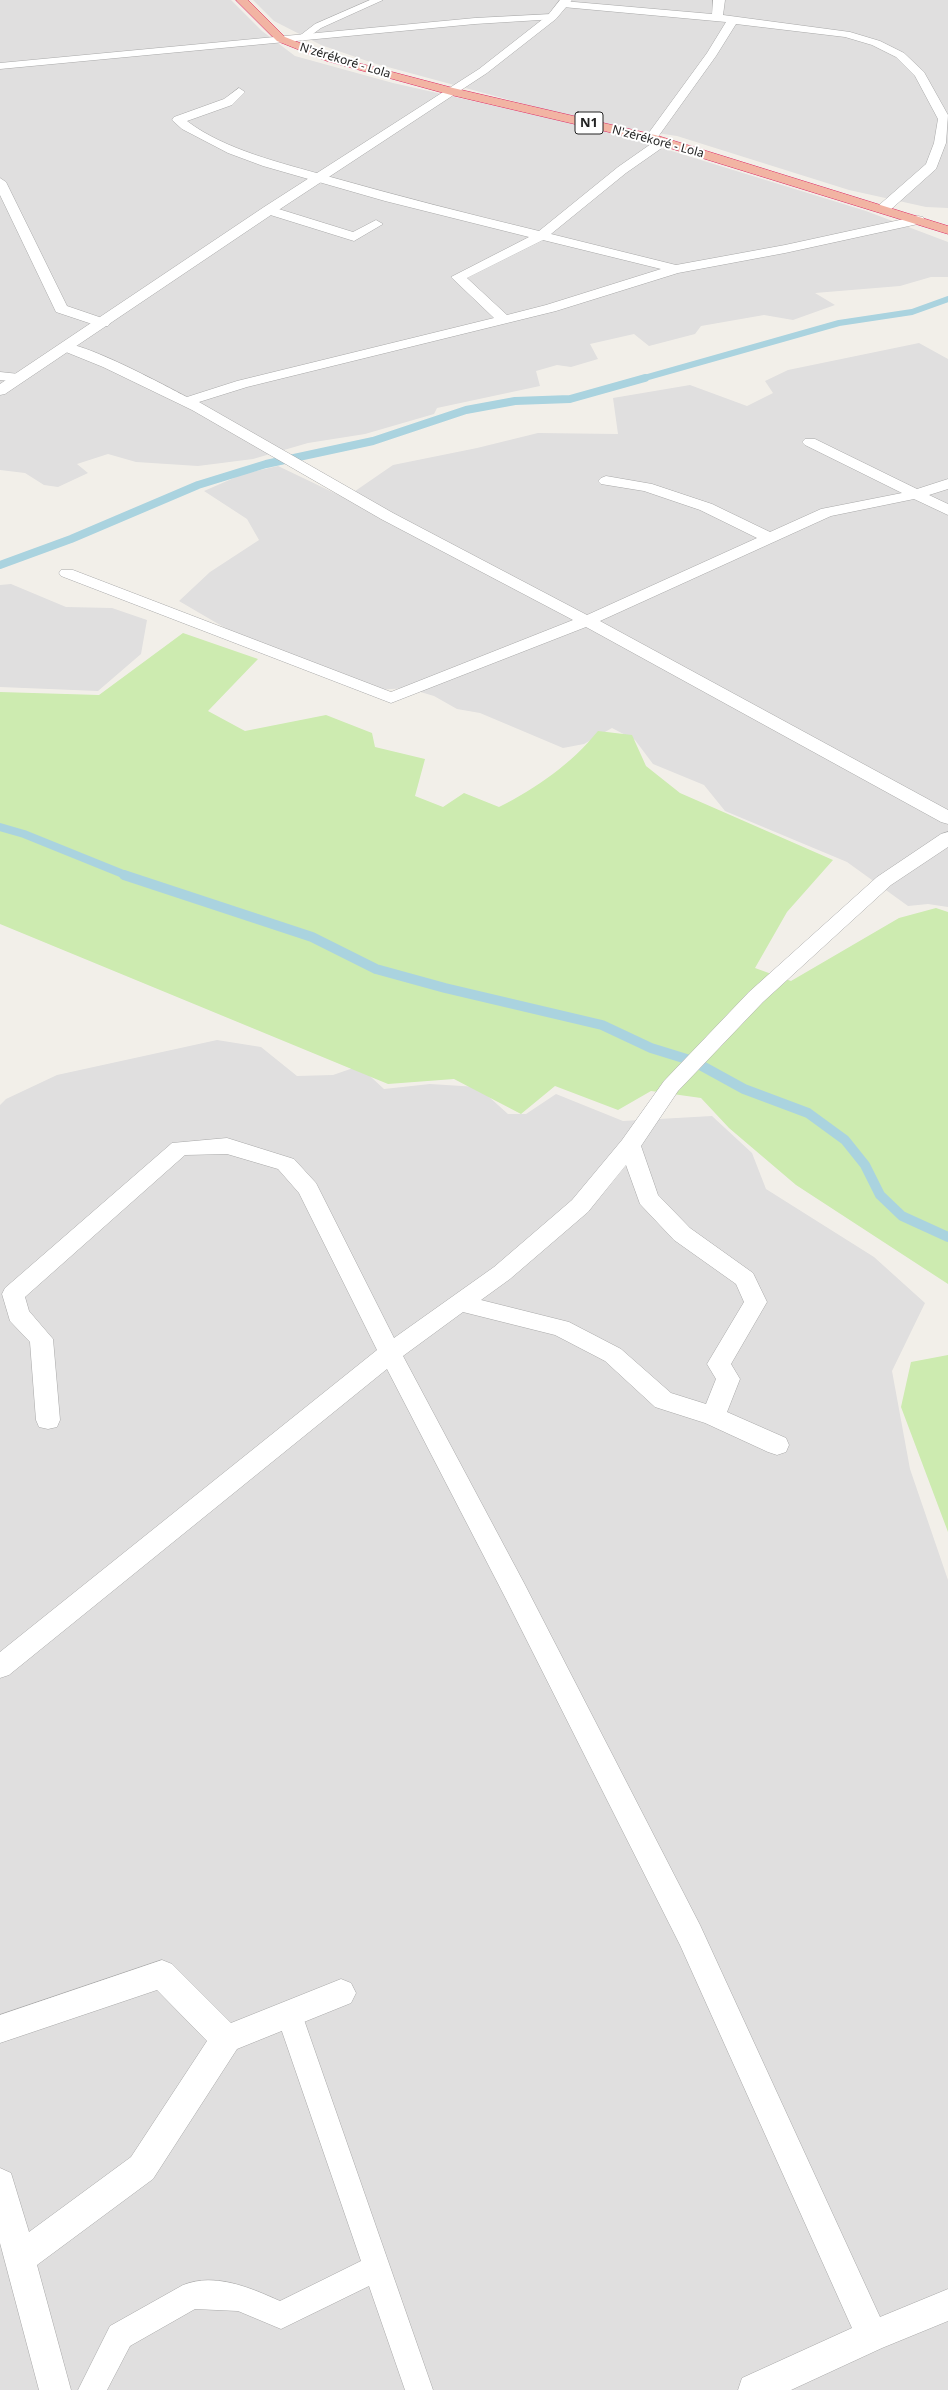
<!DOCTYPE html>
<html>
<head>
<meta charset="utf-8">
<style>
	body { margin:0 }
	canvas { display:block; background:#f2efe9 }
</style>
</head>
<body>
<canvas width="948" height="2390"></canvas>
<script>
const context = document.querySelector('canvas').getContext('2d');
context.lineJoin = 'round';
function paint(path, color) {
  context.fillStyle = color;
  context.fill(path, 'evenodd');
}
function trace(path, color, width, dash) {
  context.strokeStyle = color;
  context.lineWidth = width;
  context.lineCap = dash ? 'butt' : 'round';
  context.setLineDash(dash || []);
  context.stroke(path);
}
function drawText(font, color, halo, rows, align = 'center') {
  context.font = font + ' "Noto Sans",sans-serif';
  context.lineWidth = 4;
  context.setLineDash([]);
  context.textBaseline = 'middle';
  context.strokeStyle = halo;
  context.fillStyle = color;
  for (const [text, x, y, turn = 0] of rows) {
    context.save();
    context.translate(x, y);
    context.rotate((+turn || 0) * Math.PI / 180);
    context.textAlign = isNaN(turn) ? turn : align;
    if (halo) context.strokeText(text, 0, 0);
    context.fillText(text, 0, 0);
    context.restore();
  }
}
const residential = new Path2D(`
	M0,0h231l31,31 33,25 98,27 217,49 256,79 82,31v35h-17l-31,9 -85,7 20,12 -42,15 -29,-5 -63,11 -6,8 -46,12 -15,-12 -44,10 8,15 -27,8 -14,-2 -21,6 4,15 -103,22 -3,6 -69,20 -57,9 -55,16 -55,7 -62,-4 -28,-8 -31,10 11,9 -30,14 -14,-2 -19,-12 -25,-3z
	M253,0h695v208l-22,-1 -77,-17 -172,-54 -75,-11 -229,-62 -52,-18 -47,-24z
	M919,343l29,16v548l-20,-3 -20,2 -61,-44 -122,-51 -21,-26 -51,-21 -18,-24 -23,-12 -28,16 -21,4 -83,-35 -23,-4 -23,-13 -27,-8 -30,2 -145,-58 -53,-31 31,-29 49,-32 -12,-21 -43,-28 39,-17 35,-8 67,32 48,-33 84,-17 61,-15 80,1 -5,-36 77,-13 57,21 26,-13 -8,-12 23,-11z
	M11,584l55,23 46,1 35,12 -6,34 -43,37 -98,-4v-102z
	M217,1040l44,7 36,29 36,-1 26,-9 25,23 46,-5 48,3 30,27h18l30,-20 67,27 89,-5 40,37 14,36 108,68 51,46 -33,68 18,98 38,111v810h-948v-1285l6,-6 51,-24z`);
const grass = new Path2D(`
	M183,633l75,26 -50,52 37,20 81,-16 46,18 3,14 50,12 -10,37 28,11 21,-14 35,14c38,-19 72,-43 99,-76l34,4 14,31 34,27 153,67 -46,52 -32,56 36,13 108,-63 37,-10 12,4v372l-152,-99 -67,-57 -28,-30 -50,-7 -33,19 -63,-24 -34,28 -67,-35 -66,5 -388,-160v-232l99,3z
	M948,1355v177l-47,-125 10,-45z`);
const streamFar2 = new Path2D(`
	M641,379l198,-56 73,-11 36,-13`);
const streamFar1 = new Path2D(`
	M0,565l71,-26 127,-54 68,-21 107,-23 93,-31 49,-9 55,-2 75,-21
	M0,827l24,7 104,42`);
const stream = new Path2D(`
	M124,875l188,62 64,32 69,19 157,37 49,23 42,13 51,28 64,24 37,27 20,25 15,30 22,21 46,21`);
const service = new Path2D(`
	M370,0h13l-62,28 -15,11h-6l-2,-2 17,-13z
	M289,2002l9,3 4,9 131,376h-28l-36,-104 -88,43 -43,-18 -43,-2 -65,37 -23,44h-29l32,-64 73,-41c32,-13 68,3 97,16l81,-40 -85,-247 4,-9z`);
const minor = new Path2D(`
	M713,0h12l-2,15 127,17 30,9 24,12 20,19 24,43 -2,28 -10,26 -48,43h-10l-1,-3 1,-3 48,-42 8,-21 4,-24 -23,-43 -19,-19 -24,-12 -27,-8 -109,-13 -20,32 -61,85h-8l-2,-3 62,-85 19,-31 -163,-15 -6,-3 6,-3 149,13z
	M552,14l4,1v4l-81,5 -475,45v-6l475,-45z
	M239,88l6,4 -13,13 -45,16c38,29 95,42 140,55 71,20 141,38 212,55l79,-64 40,-28h8l2,3 -2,3 -40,28 -75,61 125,31 109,-20 133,-29 5,1 2,3 -2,3 -5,1 -133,29 -107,20 -122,38 -309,76 -48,15 194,111 194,102 170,-77 -57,-28 -56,-19 -43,-7 -3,-3 3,-3 5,-2 46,8 60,20 58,28 51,-23 81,-16 -97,-48 -3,-3 3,-3h10l102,50 31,-10v10l-19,6 19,9v11l-34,-16 -83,17 -231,105 348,189v14l-7,-2 -355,-195 -195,76 -330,-127 -2,-3 2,-3h12l318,122 182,-72 -192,-101 -189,-109 -89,-43 -42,-17 -2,-3 2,-3c18,-5 105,42 126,53l50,-16 257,-63 -43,-41 78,-40 -144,-36 -122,-35 -35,-13 -46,-24 -10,-9 2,-3 50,-18zM543,240l118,29 -115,36 -39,10 -40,-37z
	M0,178l6,4 61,124 41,14 2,3 -2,3h-10l-42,-14 -56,-117z
	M269,206l84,26 23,-12 7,4 -29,17 -90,-28 -1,-3z
	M0,372l19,2 7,4 -7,4 -19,-2z
	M948,832v15l-57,38 -128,117 -85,89 -37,55 17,49 32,33 63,45 14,29 -36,62 9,15 -13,33 59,26 3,7 -3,7 -9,3 -9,-3 -63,-29 -50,-16 -50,-46 -50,-26 -92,-23 -60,44 121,227 176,342 180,392 68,-28v32l-66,27 -91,42h-53l4,-12 110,-50 -172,-383 -174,-346 -119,-230 -378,306 -9,3v-26l377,-302 -78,-157 -21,-24 -51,-15 -42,1 -160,142 4,14 24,28 7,81 -3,7 -9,2 -9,-2 -3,-7 -6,-78 -20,-21 -8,-27 3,-6 167,-145 55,-5 67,21 22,24 78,155 100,-71 78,-67 50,-60 42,-59 85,-89 128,-115 64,-43zM626,1165l14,39 34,36 62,44 8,18 -37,62 9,15 -10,25 -35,-11 -50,-44 -52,-27 -88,-22 29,-21 78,-67z
	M162,1960l10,4 59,59 110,-44 10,4 5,10 -5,10 -114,46 -84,130 -116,86 34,125h-32l-39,-147v-75l11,5 18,59 102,-75 76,-116 -50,-51 -157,53v-28z`);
const tertiary = new Path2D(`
	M560,0h12l-16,19 -69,54 -213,140 -269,181 -5,1v-11l264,-177 215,-138 69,-54z`);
const trunk = new Path2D(`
	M236,0h12l37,37 50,20 118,31 202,47 293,91v8l-301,-93 -196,-46 -124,-34 -50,-20z`);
const farStreetnames = [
	["N'zérékoré - Lola",345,61,17],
	["N'zérékoré - Lola",658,142,15]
];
const shields = [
	[589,123,28]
];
const shieldNames = [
	["N1",589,123]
];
paint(residential, '#e0dfdf');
paint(grass, '#cdebb0');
trace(streamFar2, '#aad3df', 6);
trace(streamFar1, '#aad3df', 8);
trace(stream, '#aad3df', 10);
trace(service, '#a9a9a9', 1);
trace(minor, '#a9a9a9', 1);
trace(tertiary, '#a9a9a9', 1);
trace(trunk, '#dc2a67', 1);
paint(service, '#fff');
paint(minor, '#fff');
paint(tertiary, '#fff');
paint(trunk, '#f2b4a3');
drawText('12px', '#222', '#fff', farStreetnames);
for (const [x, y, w] of shields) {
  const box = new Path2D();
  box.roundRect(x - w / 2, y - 11, w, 22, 3);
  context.fillStyle = '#fff';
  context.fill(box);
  trace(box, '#222', 1);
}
drawText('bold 13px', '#222', null, shieldNames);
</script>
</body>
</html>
